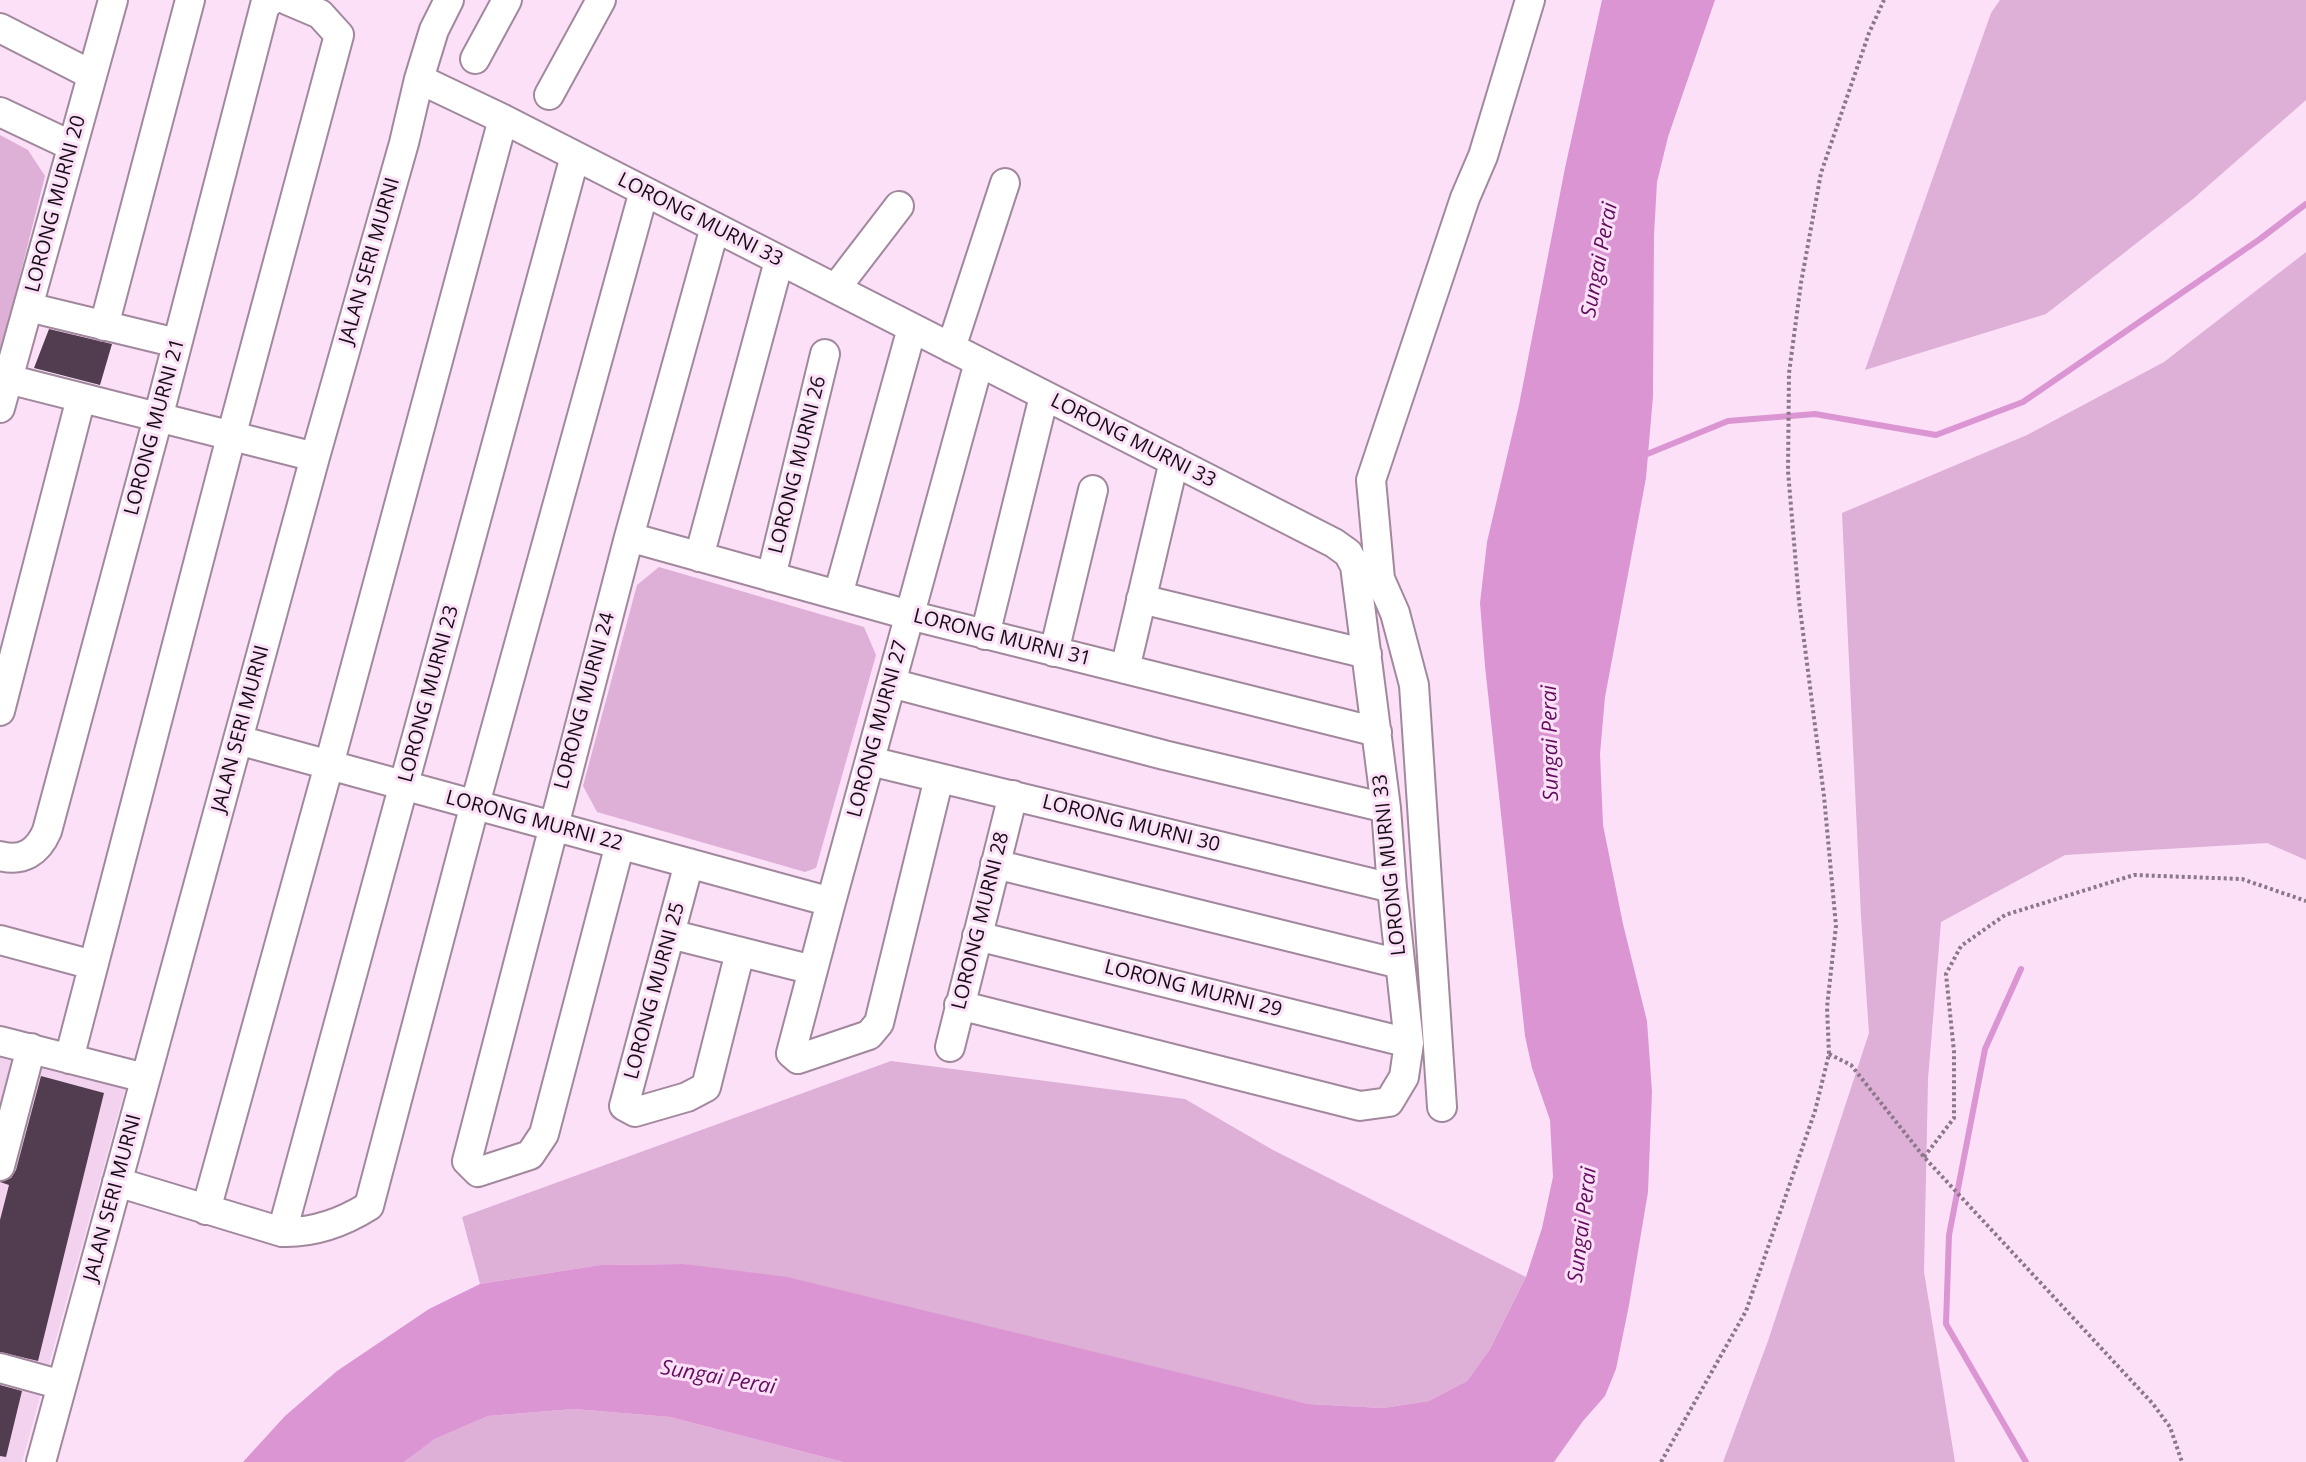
<!DOCTYPE html>
<html>
<head>
<meta charset="utf-8">
<style>
	body { margin:0 }
	canvas { display:block; background:#fbe0f7 }
</style>
</head>
<body>
<canvas width="2306" height="1462"></canvas>
<script>
const context = document.querySelector('canvas').getContext('2d');
context.lineJoin = 'round';
function paint(path, color) {
  context.fillStyle = color;
  context.fill(path, 'evenodd');
}
function trace(path, color, width, dash) {
  context.strokeStyle = color;
  context.lineWidth = width;
  context.lineCap = dash ? 'butt' : 'round';
  context.setLineDash(dash || []);
  context.stroke(path);
}
function drawText(font, color, halo, rows, align = 'center') {
  context.font = font + ' "Open Sans",sans-serif';
  context.lineWidth = 6;
  context.setLineDash([]);
  context.textBaseline = 'middle';
  context.strokeStyle = halo;
  context.fillStyle = color;
  for (const [text, x, y, turn = 0] of rows) {
    context.save();
    context.translate(x, y);
    context.rotate((+turn || 0) * Math.PI / 180);
    context.textAlign = isNaN(turn) ? turn : align;
    if (halo) context.strokeText(text, 0, 0);
    context.fillText(text, 0, 0);
    context.restore();
  }
}
const built = new Path2D(`
	M0,1057l125,32 -103,373h-22z`);
const green = new Path2D(`
	M2000,0h306v100l-113,99 -147,115 -181,56 126,-357z
	M0,135l28,15 17,26 -45,179z
	M2306,252v608l-39,-17 -202,12 -124,67 -13,157 -4,193 31,190h-232l45,-121 101,-308 -8,-117 -19,-403 185,-78 137,-73z
	M659,567l205,60 12,28 -60,213 -11,4 -208,-60 -14,-26 54,-201z
	M891,1061l294,38 88,51 253,127 -36,72 -23,32 -38,20 -46,7 -75,-4 -624,-140 -84,1 -120,19 -18,-67z
	M574,1409l96,8 173,45h-439l31,-23 53,-23z`);
const water = new Path2D(`
	M1602,0h113l-47,137 -11,45 -3,53 -1,161 -7,82 -41,219 -5,57 3,71 20,99 24,97 5,71 -4,100 -19,113 -13,64 -11,27 -22,25 -29,41h-711l-173,-45 -96,-8 -86,7 -53,23 -31,23h-161l42,-46 52,-45 92,-62 51,-25 120,-19 84,-1 103,13 521,127 75,4 46,-7 38,-20 23,-32 36,-72 16,-49 11,-51 -3,-57 -18,-52 -7,-32 -40,-370 -5,-63 7,-61 32,-137 46,-237z`);
const stream = new Path2D(`
	M1640,457l88,-36 87,-7 121,21 87,-33 237,-163 46,-35
	M2021,969l-36,80 -36,186 -3,89 80,138`);
const building = new Path2D(`
	M49,329l63,15 -12,41 -66,-17z
	M41,1076l63,17 -66,268 -38,-9v-132l9,-35 -9,-3 11,-4 5,-8z
	M0,1385l22,6 -16,66 -6,-1z`);
const path = new Path2D(`
	M1829,1054l22,11 73,92 229,247 17,23 12,35
	M1924,1157l30,-39v-66l-8,-78 15,-28 44,-31 129,-40 108,4 64,22
	M1661,1462l85,-151 69,-200 14,-57 -2,-47 9,-81 -12,-130 -25,-195 -11,-130 1,-98 12,-90 20,-110 48,-140 15,-33`);
const minor = new Path2D(`
	M0,28l92,47
	M475,59l32,-59
	M419,79l84,40 831,424 14,10 7,13 31,242 6,80 17,155 -5,34 -15,25 -29,4 -401,-101
	M549,95l52,-95
	M0,112l72,34
	M836,288l63,-82
	M28,307l149,36
	M104,326l86,-326
	M951,348l54,-165
	M0,377l315,80
	M0,408l113,-408
	M629,537l280,78 468,117
	M699,557l80,-296
	M771,577l54,-223
	M838,595l74,-267
	M1141,599l226,55
	M985,635l59,-239
	M1054,652l39,-162
	M1125,669l49,-208
	M891,683l273,72 222,53
	M0,711l81,-313
	M238,740l593,162
	M870,761l522,127
	M939,778l-60,245 -10,12 -71,24 -7,-6 40,-151 148,-540
	M620,844l-76,290 -14,21 -52,17 -11,-11 162,-624 86,-310
	M0,856c23,6 38,-4 47,-25l111,-413 107,-413 7,-5
	M689,863l-65,243 11,6 52,-15 19,-10 34,-135
	M995,864l405,100
	M670,934l143,36
	M977,936l432,107
	M0,940l93,25
	M0,1041l145,37
	M950,1047l63,-252
	M69,1059l162,-622 108,-402 -19,-21 -33,-14
	M1442,1107l-28,-422 -19,-72 -15,-34 -9,-99 94,-282 18,-42 47,-156
	M0,1166l31,-118
	M117,1182l165,50c32,1 60,-9 87,-26l106,-402 169,-613
	M206,1210l123,-445 174,-646
	M282,1232l293,-1076
	M0,1368l62,17
	M41,1462l274,-1005 89,-314 15,-64 15,-49 15,-30`);
const streetNames = [
	["LORONG MURNI 20",56,204,-75],
	["LORONG MURNI 33",700,220,27],
	["JALAN SERI MURNI",370,261,-74],
	["LORONG MURNI 21",155,427,-75],
	["LORONG MURNI 33",1133,441,27],
	["LORONG MURNI 26",798,465,-76],
	["LORONG MURNI 31",1002,638,14],
	["LORONG MURNI 23",429,694,-75],
	["LORONG MURNI 24",585,701,-75],
	["JALAN SERI MURNI",241,729,-75],
	["LORONG MURNI 27",878,729,-75],
	["LORONG MURNI 22",534,821,15],
	["LORONG MURNI 30",1131,824,14],
	["LORONG MURNI 33",1390,865,-96],
	["LORONG MURNI 28",981,921,-76],
	["LORONG MURNI 29",1193,989,14],
	["LORONG MURNI 25",655,991,-75],
	["JALAN SERI MURNI",113,1198,-75]
];
const waterNames = [
	["Sungai Perai",1600,260,-79],
	["Sungai Perai",1551,743,-91],
	["Sungai Perai",1583,1225,-83],
	["Sungai Perai",718,1378,10]
];
paint(built, '#f2d2ee');
paint(green, '#deafd7');
paint(water, '#dc95d3');
trace(stream, '#dc95d3', 6);
paint(building, '#523c4f');
trace(minor, '#a1889d', 32);
trace(path, '#8a7888', 4, [3, 3]);
trace(minor, '#fff', 28);
drawText('20px', '#160d15', '#fbe0f7', streetNames);
drawText('italic 21px', '#610c5c', '#fbe0f7', waterNames);
</script>
</body>
</html>
